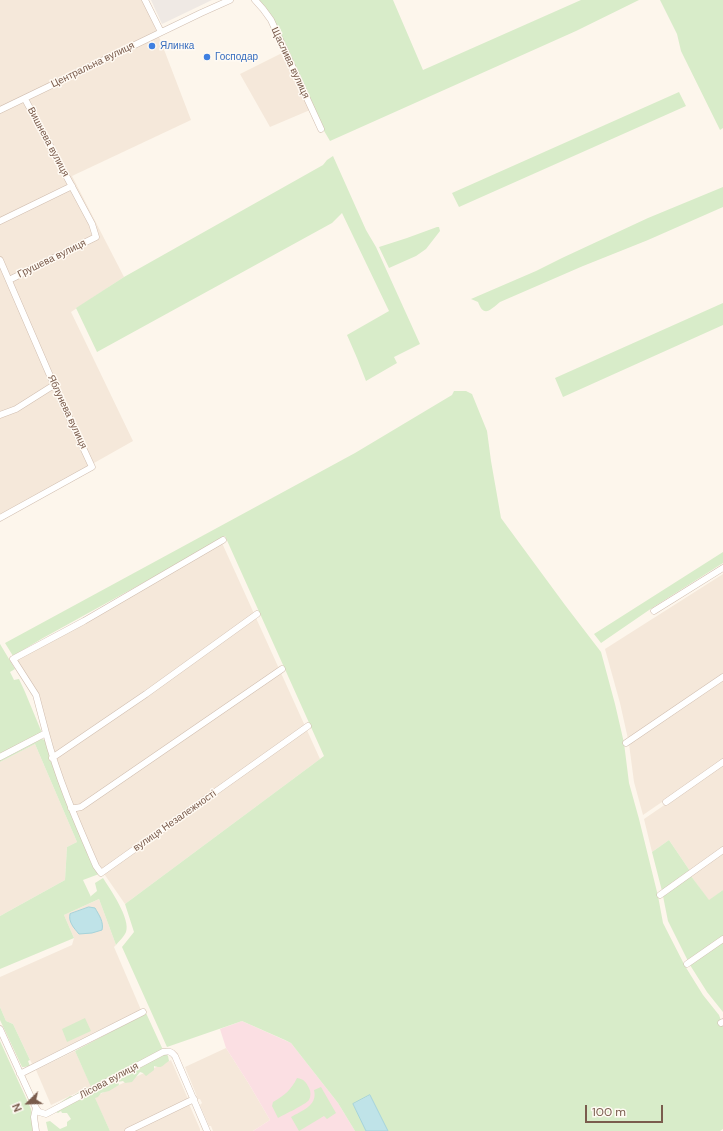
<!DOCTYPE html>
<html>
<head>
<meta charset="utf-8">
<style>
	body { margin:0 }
	#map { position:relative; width:723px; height:1131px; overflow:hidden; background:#fdf6ec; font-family:"DM Sans",sans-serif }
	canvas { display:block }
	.north { position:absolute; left:8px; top:1083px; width:40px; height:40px; -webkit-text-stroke:3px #fffaf3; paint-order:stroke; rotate:247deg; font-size:11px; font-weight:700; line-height:16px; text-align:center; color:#7a5c4d }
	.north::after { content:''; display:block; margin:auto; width:14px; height:18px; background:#7a5c4d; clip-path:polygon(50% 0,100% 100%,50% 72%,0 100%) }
	.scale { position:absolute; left:585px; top:1105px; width:78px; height:18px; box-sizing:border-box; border:2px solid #7a5c4d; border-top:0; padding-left:5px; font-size:12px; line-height:14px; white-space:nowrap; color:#7a5c4d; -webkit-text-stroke:3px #fffaf3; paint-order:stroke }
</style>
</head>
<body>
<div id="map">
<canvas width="723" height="1131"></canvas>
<div class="north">N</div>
<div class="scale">100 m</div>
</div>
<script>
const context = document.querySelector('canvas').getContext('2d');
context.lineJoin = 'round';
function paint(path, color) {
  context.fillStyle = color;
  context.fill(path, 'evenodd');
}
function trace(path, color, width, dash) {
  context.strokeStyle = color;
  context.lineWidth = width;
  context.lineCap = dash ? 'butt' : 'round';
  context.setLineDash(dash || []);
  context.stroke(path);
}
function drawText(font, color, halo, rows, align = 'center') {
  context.font = font + ' "DM Sans",sans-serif';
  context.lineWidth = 3;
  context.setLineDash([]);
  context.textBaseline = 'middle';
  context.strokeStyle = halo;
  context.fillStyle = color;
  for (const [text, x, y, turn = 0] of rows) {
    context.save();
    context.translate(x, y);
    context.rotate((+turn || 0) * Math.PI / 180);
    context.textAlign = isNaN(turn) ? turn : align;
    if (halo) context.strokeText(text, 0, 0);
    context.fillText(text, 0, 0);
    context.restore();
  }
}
const residential = new Path2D(`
	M0,0h143l17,39 31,81 -119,56 52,101 -53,35 62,129 -133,75z
	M284,52l26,58 -40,17 -30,-53z
	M222,543l98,216 -195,145 -27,-39 -26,-58 -17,-47 -16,-66 -22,-34z
	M723,574v99l-95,66 -8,-36 -15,-54z
	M723,679v81l-80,55 -9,-33 -5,-38z
	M35,744l42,98 -10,5 -2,33 -65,36v-154z
	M723,765v83l-33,23 -21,-31 -17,12 -8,-33z
	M723,853v37l-14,11 -18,-25z
	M99,899l17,46 -2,2 27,63 -46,22 -63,32 -19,-40 -7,-3 -6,-14v-30l72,-32 2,-7 -10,-23z
	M226,1048l23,36 21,36 -17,11h-40l-2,-5h-2l-9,-21 2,-2 -2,-4h-2l-13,-32z
	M75,1051l16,35 -40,19 -15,-35z
	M171,1060l17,39 -63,32h-15l-16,-34z
	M189,1104l11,25v2h-68z`);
const industrial = new Path2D(`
	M151,0h61l-50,24z`);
const medical = new Path2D(`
	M242,1021l49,22 47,60 17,28h-102l17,-11 -21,-36 -23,-36 -6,-19z`);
const green = new Path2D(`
	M257,0h136l30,70 158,-70h58l-63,31 -246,110 -10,-17 -48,-104z
	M660,0h63v128l-3,2 -39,-79 -4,-17z
	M679,92l7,14 -227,101 -7,-14z
	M333,156l33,74 10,17 44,97 -26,13 3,6 -31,18 -9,-23 -10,-23 42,-24 -47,-98 -10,10 -235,129 -21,-44 48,-31 199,-112 4,-5z
	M723,187v20l-75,33 -65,26 -83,36c-10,8 -16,16 -22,0l-7,-3 65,-28 26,-13 86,-40z
	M437,227h2l1,4 -14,18 -10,7 -27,12 -10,-21 28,-9z
	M723,303v22l-160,72 -8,-19z
	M454,391h12l6,3 15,37 4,30 10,57 64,87 36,47 14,52 9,39 5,40 10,36 19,77 5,27 22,43 18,29 16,20 4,11v103l-3,2h-332l-18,-36 -17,9 13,27h-11l-17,-28 -47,-60 -6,-3 -43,-19 -75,26 -45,-100 12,-15 -9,-28 199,-148 -99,-220 -55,32 -127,70 -30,18 -8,-13 350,-190 97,-58z
	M723,552v11l-71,45 -51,35 -7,-9z
	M0,644l15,25 -5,3 4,8 5,-1 6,13 17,41 -42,22z
	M39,738l6,2c13,44 31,85 49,127l5,7 -16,6 8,17v-1l6,-5 -2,-8 8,-5c7,11 28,41 23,54 -2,5 -7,9 -10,13l-17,-46 -35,16 10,23 -74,31v-53l65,-36 2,-33 10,-5 -42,-98 -35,18v-3z
	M669,840l21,31 -28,20 -10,-39z
	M691,876l18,24 14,-10v46l-35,25 -20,-40 -5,-25z
	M723,942v70l-16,-20 -17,-27z
	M0,1007l6,14 7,3 17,36 -2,1 2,5 -6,1h-2l-22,-47z
	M146,1013l17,37 5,6 1,5c-7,4 -6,8 -15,5v4l-8,6 -3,-3 -3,-1 -8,10 -7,1 -2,-2 -5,1 1,3 -10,6 -8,2 -3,4 -3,1 15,33h-62l-2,-9 4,-1 10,8 7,-3v-4l4,-3 -4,-6h-5l-1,-2 -3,2 -4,-2 -1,-3 3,-3 4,-1 1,-2 9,-6h3l12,-8 6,-1 -16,-36z
	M85,1018l6,13 -24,11 -5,-13z
	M0,1041l31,68 3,22h-34z
	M297,1078c7,1 9,4 12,10 2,4 2,8 0,12 -4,5 -24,14 -31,18l-6,-12 1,-4c12,-7 18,-12 24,-24z
	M321,1087l15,26 -9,6 -3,-3 -25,15 -8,-14c10,-6 27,-11 23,-27z`);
const water = new Path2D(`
	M89,907l6,1c4,7 9,14 7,22l-10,3 -13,1c-5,-6 -11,-12 -9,-20z
	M370,1095l18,36h-22l-13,-27z`);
const minor = new Path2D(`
	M145,0l16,32
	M255,0l8,9 8,11 50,109
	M0,110l201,-97 29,-13
	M0,221l72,-35
	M0,260l54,125 38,82 -92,51
	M9,280l87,-43 -4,-13 -67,-125
	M0,415l16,-6 38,-24
	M654,611l69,-43
	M46,733c12,46 31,89 50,133l5,7 207,-147
	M626,743l97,-66
	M0,757l46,-24 -10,-38 -23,-36 71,-38 139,-81
	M52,758l94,-64 111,-80
	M666,802l57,-40
	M71,808h5l5,-1 201,-138
	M660,895l63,-45
	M687,964l36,-25
	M721,1023l2,-1
	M0,1029l36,79 3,4 7,2 117,-62c6,-1 8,-1 12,4l32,75
	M20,1074l123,-62
	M36,1108l-2,9 2,14
	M128,1131l66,-32`);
const markers = [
	[152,46,4,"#3f7fe0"],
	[207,57,4,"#3f7fe0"]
];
const shopNames = [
	["Ялинка",160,46],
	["Господар",215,57]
];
const streetNames = [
	["Щаслива вулиця",290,63,65],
	["Центральна вулиця",93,65,-26],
	["Вишнева вулиця",48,142,62],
	["Грушева вулиця",52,259,-26],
	["Яблунева вулиця",67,412,65],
	["вулиця Незалежності",175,821,-35],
	["Лісова вулиця",109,1081,-28]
];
paint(residential, '#f5e8da');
paint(industrial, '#efe9e4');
paint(medical, '#fbdfe3');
paint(green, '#d8ecc9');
paint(water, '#bfe3e8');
trace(water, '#a5d3da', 1);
trace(minor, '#d1beb0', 7);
trace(minor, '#fff', 6);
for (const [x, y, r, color] of markers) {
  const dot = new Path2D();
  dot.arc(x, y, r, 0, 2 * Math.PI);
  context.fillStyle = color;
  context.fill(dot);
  trace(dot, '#fffaf3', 1.5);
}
drawText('10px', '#366cbe', '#fffaf3', shopNames, 'left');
drawText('10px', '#7a5c4d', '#fffaf3', streetNames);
</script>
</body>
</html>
